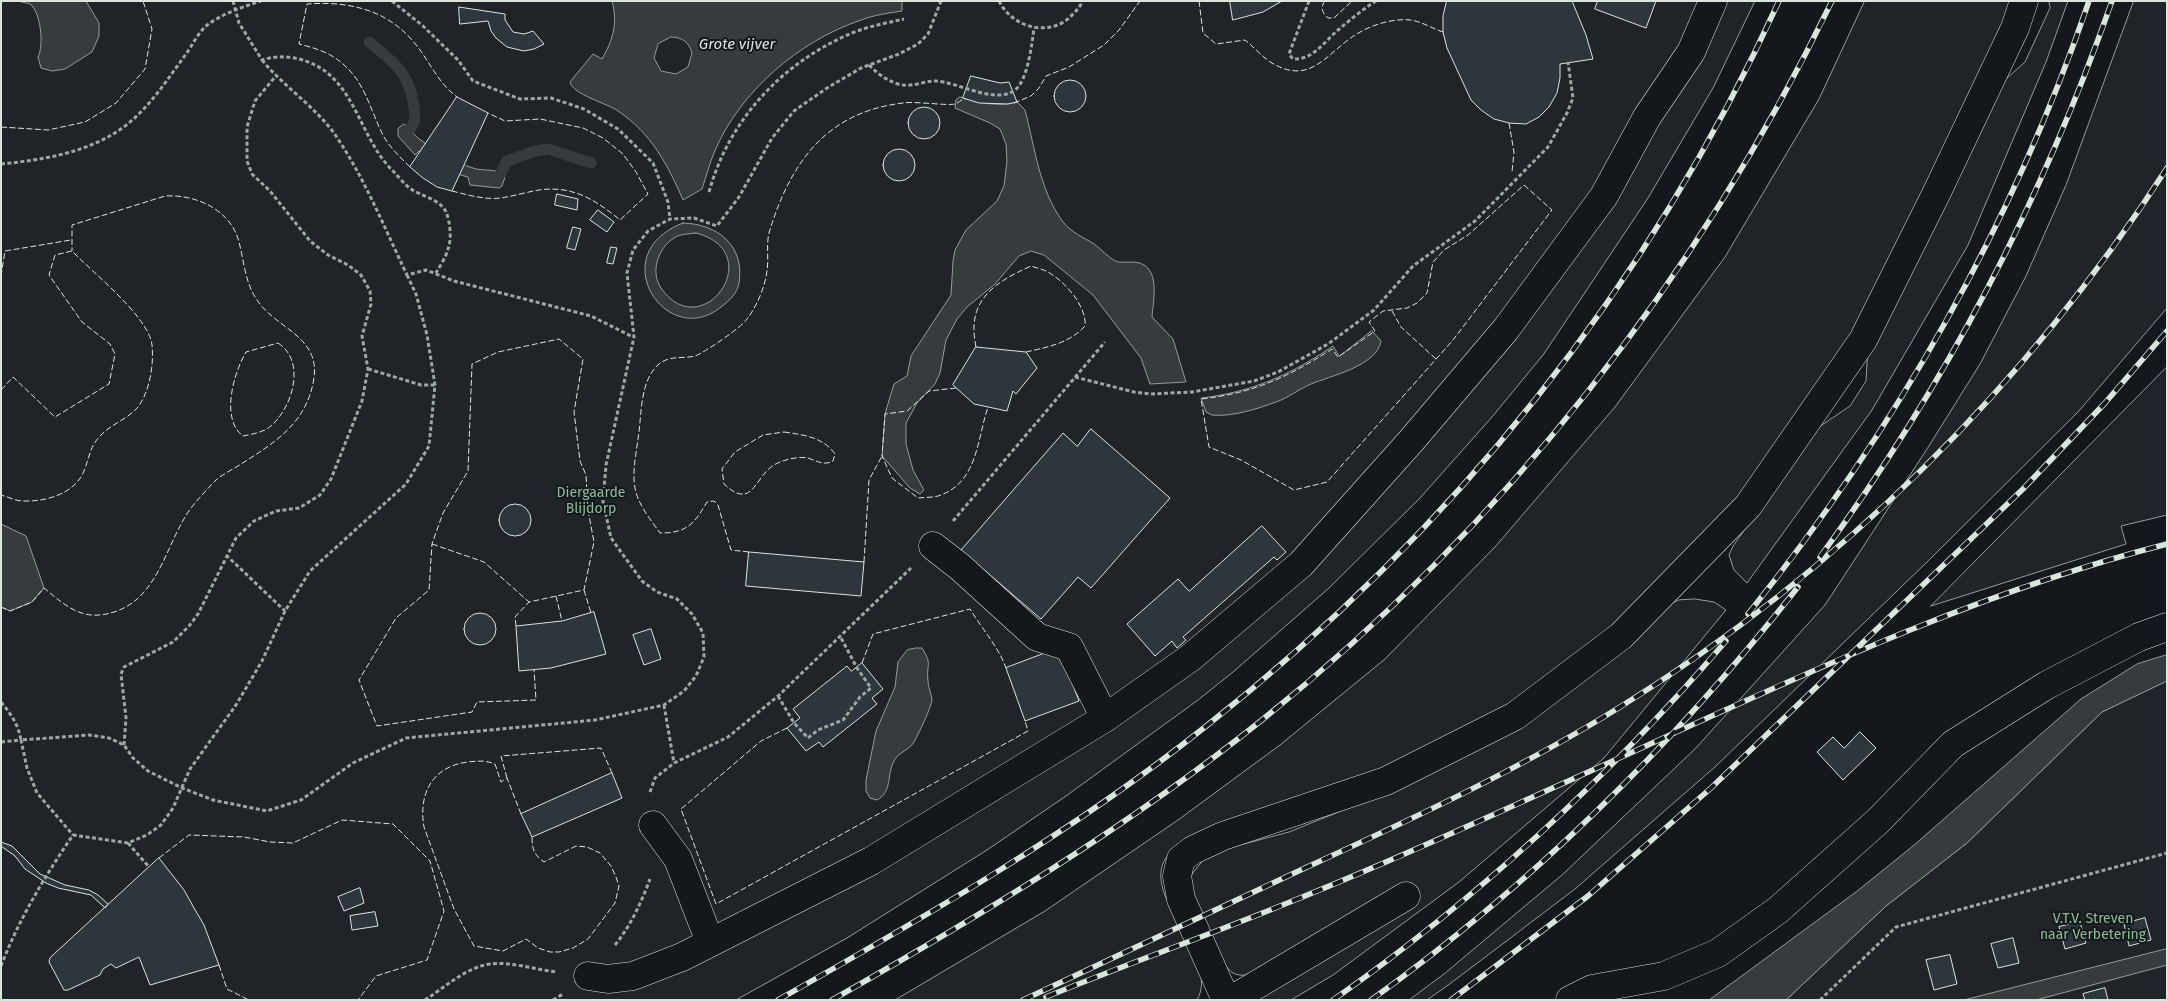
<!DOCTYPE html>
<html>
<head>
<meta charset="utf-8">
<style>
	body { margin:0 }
	#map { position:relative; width:2168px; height:1001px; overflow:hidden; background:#14181c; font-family:"Fira Sans",sans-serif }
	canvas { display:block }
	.frame { position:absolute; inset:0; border:2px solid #d8e6dc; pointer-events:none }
</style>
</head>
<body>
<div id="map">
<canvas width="2168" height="1001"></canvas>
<div class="frame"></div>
</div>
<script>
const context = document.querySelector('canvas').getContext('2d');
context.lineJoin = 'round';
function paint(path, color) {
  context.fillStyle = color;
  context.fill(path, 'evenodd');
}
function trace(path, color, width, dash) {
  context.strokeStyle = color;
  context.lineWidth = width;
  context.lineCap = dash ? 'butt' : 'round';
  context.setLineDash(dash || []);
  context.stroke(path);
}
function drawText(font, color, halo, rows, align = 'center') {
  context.font = font + ' "Fira Sans",sans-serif';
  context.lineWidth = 4;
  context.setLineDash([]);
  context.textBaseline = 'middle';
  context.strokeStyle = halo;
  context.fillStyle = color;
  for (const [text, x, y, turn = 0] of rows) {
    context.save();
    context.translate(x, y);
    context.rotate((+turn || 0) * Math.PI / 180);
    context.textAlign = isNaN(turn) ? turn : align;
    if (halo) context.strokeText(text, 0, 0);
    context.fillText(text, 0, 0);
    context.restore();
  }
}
const green = new Path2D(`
	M1,1h1754l-42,87 -65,110 -62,93 -43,64 -51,62 -72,81 -91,90 -96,84 -35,28 -132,96 -79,54 -140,88 -111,62h-735z
	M1865,1h151l-122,260 -62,107 -53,78 -72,91 -86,82 -94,73 -41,26 -60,34 -246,93c-4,4 -11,8 -14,13 -26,37 55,102 31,142h-302l150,-89 133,-91 102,-75 105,-86 110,-112 120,-140 110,-150 94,-158z
	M2049,1h19l-22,61 -78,183 -96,165 -125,173 -13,-13 -5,-15 4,-9 83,-117 34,-23 16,-25 2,-36 129,-258 28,-25 25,-54z
	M2134,1h33v307l-89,104 -150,149 -212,205 -141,123 -124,94 -24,17h-18l35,-26 118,-99 133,-126 130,-144 102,-156 53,-85 46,-88 40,-91z
	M2167,367v148l-46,11 5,18 -195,62z
	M1695,599l19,3 12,8 -122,148 -145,124 -126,93 -42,25h-41l162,-104 -9,-13 -133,85c-10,3 -24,10 -35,6 -17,-7 -39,-65 -48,-83l5,-17 12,-15 17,-9 68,-18 84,-34 284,-188 22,-10z
	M2167,681v319h-381l100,-94 81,-63 135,-131z`);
const water = new Path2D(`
	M18,1h68l13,22v13l-7,16 -27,17 -13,2 -11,-3 -3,-11c6,-11 3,-45 -8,-53 -3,-1 -9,-2 -12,-3z
	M612,1h290v10c-13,2 -28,4 -41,9 -62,21 -122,72 -147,133 -5,12 -8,24 -12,36l-19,11c-15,-35 -32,-67 -65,-89 -11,-8 -45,-16 -48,-29l23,-28 9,5c11,-19 16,-36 10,-58zM671,37c11,0 18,5 21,16l-4,14 -12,7 -15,-3 -7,-13 4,-14z
	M960,97c19,6 38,10 57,5l8,8c10,38 14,79 38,112 9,11 20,15 31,22 7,5 14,13 21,17 8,3 20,-1 27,3 18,8 11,38 10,53l21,22 13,43 -36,2 -9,-26 -48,-63 -49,-40 -13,-4 -12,5 -24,28 -28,23 -10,12 -11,21 -6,33 -5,11 -18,19 -11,20v21l7,26 11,20 -4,4 -10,-6 -28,-32 3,-42 5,-17 4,-13 13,-8 4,-20 40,-61 2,-34 2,-11 11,-20 31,-29 7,-15 3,-25 -1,-17 -6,-15 -10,-6 -35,-15 1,-8z
	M404,124c6,4 9,10 14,14 16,12 35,24 55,30 10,4 25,-1 32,9l-3,9 -3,2 -29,-3 -2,-8 -11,-3 -38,-23 -4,4 -17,-19v-7z
	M683,223c35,1 62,23 56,60 -2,11 -10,18 -18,24 -54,44 -119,-53 -38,-84zM696,233c74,19 6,114 -35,55 -11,-16 -3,-40 13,-50 6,-4 14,-4 22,-5z
	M1372,331l9,10c-4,25 -51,35 -70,43 -12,5 -23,14 -35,18 -19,7 -44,15 -64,13l-6,-3 -5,-14c51,-6 89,-23 132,-52l6,10z
	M1,524l25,12 18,52 -12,14 -22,9 -9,-4z
	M916,648h6c11,18 4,15 6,33 0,6 3,12 4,18 0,7 -14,36 -18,43 -5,9 -17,10 -21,21 -6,13 -1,29 -16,37l-7,-2 -4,-7v-11l10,-49 19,-44 3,-25 9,-12z
	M2167,655v26l-65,31 -135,131 -81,63 -100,94h-77l147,-108 57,-46 168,-147 56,-35z
	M2167,949v16l-131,35h-72z`);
const stream = new Path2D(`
	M369,42c25,20 41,32 45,65 1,9 2,16 -4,22
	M501,173l6,-12 28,-10 13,-2 43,14`);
const building = new Path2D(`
	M1230,1h52l-19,11 -30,8z
	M1447,1h125l14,34 7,24 -33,5v14l-3,15 -8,14 -10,10 -13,7 -17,-1 -15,-4 -13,-9 -10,-10 -24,-52 -4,-16v-16z
	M1598,1h58l-10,27 -51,-19z
	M459,7l46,7v6l8,12 11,2 9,-3 11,13 -10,5 -10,2 -17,-4 -11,-9 -5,-7 -3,-10 -28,3z
	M971,76l29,7 9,-1 8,20 -9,2 -29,-1 -16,-5z
	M1054 96a16 16 0 1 1 32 0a16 16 0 1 1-32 0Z
	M457,97l31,16 -36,78 -15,-4 -14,-9 -13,-11z
	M908 123a16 16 0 1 1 32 0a16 16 0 1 1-32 0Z
	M883 165a16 16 0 1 1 32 0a16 16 0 1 1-32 0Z
	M557,194l21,5 -1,11 -22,-5z
	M598,210l16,12 -7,10 -17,-12z
	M573,227l8,2 -6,21 -8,-2z
	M611,247l6,1 -4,16 -6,-1z
	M976,347l50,5 11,16 -21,26 -3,-3 -6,20 -33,-7 -21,-19z
	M1091,429l79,69 -79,90 -13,-11 -37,42 -80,-69 102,-117 14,13z
	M499 520a16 16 0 1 1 32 0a16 16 0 1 1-32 0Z
	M1262,526l24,26 -9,8 -3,-3 -91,80 3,3 -9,8 -5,-7 -17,15 -28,-32 51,-45 11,12z
	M749,552l115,10 -3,34 -115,-10z
	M594,612l12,42 -55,14 -32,3 -3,-45 46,-5z
	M464 629a16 16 0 1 1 32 0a16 16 0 1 1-32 0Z
	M651,629l10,30 -17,6 -11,-30z
	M1059,648l20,53 -54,20 -19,-53z
	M862,663l21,26 -11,9 5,6 -54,43 -4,-5 -13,9 -19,-23 13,-10 -7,-9 54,-43 4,5z
	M1860,732l16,16 -33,32 -26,-28 16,-15 11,11z
	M612,773l10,25 -90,39 -11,-23z
	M1,842l11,4 28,28 25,11 24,5 9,5 10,9 -3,4 -14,-13 -33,-7 -12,-5 -21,-14 -10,-13 -14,-10z
	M159,858l25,32 10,18 10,17 15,40 -69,20 -11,-28 -23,11 -5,-4 -8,5 -3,6 -32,15h-4l-15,-28 1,-4z
	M360,888l4,15 -20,8 -6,-14z
	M375,912l3,14 -26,4 -2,-14z
	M2145,918l6,22 -22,6 -5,-22z
	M2080,922l6,21 -21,6 -6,-22z
	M2013,938l6,25 -21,5 -7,-24z
	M1950,955l7,29 -23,6 -8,-30z
	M2105,988l3,12h-23l-2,-6z`);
const path = new Path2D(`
	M233,1l6,22 23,37c12,-4 25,-4 37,-1 56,14 58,76 93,111 6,6 12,14 19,19 10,7 29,10 35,23 4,9 6,27 2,37 -2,8 -8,17 -12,24
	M392,1l31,25 35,34 15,21 47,18 31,-1 33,11 34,20 35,34 15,39 2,17
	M999,1c14,28 53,37 74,13 4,-4 8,-8 9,-13
	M1309,1l-20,53 4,5c20,1 31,-17 45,-29 12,-10 25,-21 38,-29
	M262,60c22,27 55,48 74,76 29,43 49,93 71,139l19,-5 28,11 137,35 42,21
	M869,65c9,9 17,15 29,19 14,4 25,-3 38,-3 22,1 59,24 79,9 13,-10 17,-47 19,-62
	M1,164c41,-4 85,-11 120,-35 27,-19 46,-49 65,-75 6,-8 12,-21 20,-28 15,-12 37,-19 55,-25
	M709,192c20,-73 74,-130 143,-159 17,-7 35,-10 52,-14
	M368,369l53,16h14
	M1075,377l59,15 16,2 42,-2 62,-11 24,-9 50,-28 46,-34 39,-44 62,-45 73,-74 19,-34 6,-15 -5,-36
	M953,521l152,-179
	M226,555l59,56
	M778,696l16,27 14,15 10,-8 25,-10 17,-23 11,-9 -14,-20 -17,-32
	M1,702c10,12 17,22 20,38l68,-5 20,3 15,7 9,13 15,13 34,17 31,12 54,11 34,-11 52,-37 53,-25 189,-18 69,-15 20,-14 12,-15 8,-19 -1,-24 -11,-19 -15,-15 -20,-7 -15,-11 -31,-43 -8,-37 3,-36 28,-128 -7,-64 6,-23 15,-19 22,-12 24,-1 23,8 22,-29 33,-59 22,-27 33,-23 34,-20 38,-14 19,-10 10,-10 13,-33
	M664,705l10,58
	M1,742l20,-2 6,28 10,25 36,42
	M124,745l2,-27 -5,-44 3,-7 49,-25 16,-16 9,-12 38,-76 18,-17 22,-10 23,-3 21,-13 11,-16 31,-78 6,-32 -6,-33 9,-32 -1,-13 -9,-16 -13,-10 -20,-10 -18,-14 -40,-50 -18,-17 -5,-13v-34l8,-26 20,-24
	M650,792l5,-14 19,-15 54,-26 50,-41 133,-128
	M128,843l21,24
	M615,945c16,-20 26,-42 35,-66
	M1,966c18,-47 44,-90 72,-131l55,8 19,-8 14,-10 12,-17 17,-39 46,-64 26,-44 23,-50 25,-40 96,-87 23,-38 6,-61 -8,-50 -11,-41 -9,-19
	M425,1000c20,-13 42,-33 65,-36 19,-3 47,6 67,8
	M553,1000l10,-6
	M1820,1000l76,-73 271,-74`);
const minor = new Path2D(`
	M933,546l27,21 77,70 32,10 36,71
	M653,825l25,34 32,83
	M588,976l20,3 25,-3 49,-19 189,-96 234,-143 85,-60 111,-94 110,-123 95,-112 98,-133 43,-79 44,-65 22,-51
	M1226,1000l-45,-101 -4,-23 4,-17 12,-9 30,-14 163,-55 129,-65 106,-80 127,-130 115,-166 74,-148 78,-164 9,-27
	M1231,1000l175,-104
	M1570,1000l22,-11 72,-13 54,-23 60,-43 100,-89 75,-77 94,-59 92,-48 28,-10`);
const rail = new Path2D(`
	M1820,557c125,-171 222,-356 292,-556
	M1748,614c147,-183 265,-390 341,-613
	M1046,997c81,-33 163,-62 244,-95 90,-36 179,-76 267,-116 200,-89 397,-188 610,-242
	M778,1000c147,-83 295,-168 427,-273 248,-195 443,-439 574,-726
	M832,1000c148,-84 296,-173 430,-280 242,-194 435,-440 570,-719
	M1023,1000c94,-44 188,-88 282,-132 107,-49 215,-99 315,-161 220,-136 407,-322 547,-539
	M1333,1000c147,-103 276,-223 393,-359
	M1371,1000c162,-116 304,-257 427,-413
	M1451,1000l137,-104 123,-108 312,-299 82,-86 62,-72`);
const fence = new Path2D(`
	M1199,1l4,32 13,11 29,-4c9,7 17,17 27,23 37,22 53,-7 80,-26 16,-11 39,-19 58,-17 11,1 23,9 33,12
	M1325,1c-5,7 -3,11 3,17h6l18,-17
	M1014,103l17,-7 8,-8 7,-12 23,-9 35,-22 15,-15 21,-29
	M1509,123l5,29 -2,20
	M1,127l47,3 37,-8 31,-19 29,-34 7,-40 -9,-28
	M410,167c-11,-11 -23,-22 -29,-36 -11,-23 -17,-49 -37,-66 -12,-12 -29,-17 -45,-21l8,-40c40,-3 78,5 105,36 17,19 24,41 45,57
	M1524,185l28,25 -99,130 -126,142 -33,8 -53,-30 -32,-13 -8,-48c53,-6 87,-22 131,-50l6,8 37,-26 -6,-9 14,-11 24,-3 10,-5 10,-10 6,-31 11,-12 24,-15z
	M452,191c16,4 33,9 49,7 13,-2 26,-6 38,-8 33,-5 57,10 81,30l28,-26 -12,-22 -13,-18 -20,-16 -20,-10 -43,-9 -35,2 -17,-8
	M1,276l4,-25 66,-11
	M1392,311l9,16 35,32
	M278,343c28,18 15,63 -6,82 -7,7 -19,9 -29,11 -23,-17 -9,-64 3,-84z
	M976,347c-10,-46 17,-64 55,-81 5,2 11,3 15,5 18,9 41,35 39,55 -15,17 -37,21 -59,26
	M956,388l-27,3 -22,20 -22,3 -3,42 10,22 26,20c7,-1 16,0 23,-3 37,-14 36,-56 47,-88
	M1,390l12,-13 42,40 54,-33 6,-30 -5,-10 -28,-22 -33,-47 6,-20 17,-4c20,21 77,66 80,94 2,19 -2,46 -14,62 -9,11 -26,17 -36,27 -13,13 -12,22 -18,37 -9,23 -39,31 -61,30 -7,0 -15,-4 -22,-6
	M784,432c20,3 39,5 51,22l-2,7c-9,5 -16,0 -25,-3 -10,-2 -26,2 -34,7 -20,12 -21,46 -50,19l-2,-15 13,-17 28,-17z
	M432,544l52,18 45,40
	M749,552l-18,-2 -13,-45 -4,-4 -7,1c-13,22 -20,31 -47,31 -9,-13 -22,-28 -25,-45 -3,-17 1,-33 3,-49 4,-23 1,-58 21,-75 11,-9 24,-5 36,-8 9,-3 47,-29 52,-37 10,-13 18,-32 20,-48 2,-12 -1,-26 2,-38 21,-70 57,-121 134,-130 12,-2 45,3 52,1 4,-1 6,-5 10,-5
	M864,562l5,-82 13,-24
	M584,590l7,23
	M556,596l6,25
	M1,607l9,4 22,-9 12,-14c23,19 39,34 70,24 48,-15 52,-75 81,-109 7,-8 14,-16 21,-23 6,-5 15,-10 22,-14 36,-23 69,-42 76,-88 6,-42 -39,-50 -57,-78 -12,-17 -13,-39 -18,-58 -8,-32 -43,-48 -74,-46l-93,29v26
	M516,626l-1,-9 14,-15 55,-12 10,-48 -6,-32 -2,-35 -6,-14 -6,-49 9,-53 -24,-20 -61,13 -26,12 -4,107 -25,42 -11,31 -3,46 -33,28 -37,62 18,46 95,-14 5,-10 59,-2 -2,-30
	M862,663l11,-29 97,-25c12,20 28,37 36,59
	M787,728l-26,13 -80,68 35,95 312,-173 -3,-10
	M507,778l-6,-22 100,-8 11,25
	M521,814l-14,-36 -6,4 -6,-18c-10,-4 -17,-3 -27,-2 -35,4 -50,31 -44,65l30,82 20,37 29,5 23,-12 12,9 12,4h9l14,-4 15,-9 27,-36 4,-17 -3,-9 -5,-11 -11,-13 -13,-6 -11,-1 -32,16c-10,-7 -12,-13 -12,-25
	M159,858l30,-23 55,2 26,5 23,1 49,-23 51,4 37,37 14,50 -17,49 -51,16 -18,24
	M219,965l8,24 22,11`);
const parkNames = [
	["Diergaarde",591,493],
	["Blijdorp",591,509],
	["V.T.V. Streven",2093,919],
	["naar Verbetering",2093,935]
];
const waterNames = [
	["Grote vijver",737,45]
];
paint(green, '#202428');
trace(green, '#939e99', 1);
paint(water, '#363b3e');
trace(water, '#939e99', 1);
trace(stream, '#363b3e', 11);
paint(building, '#2c363c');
trace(building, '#d8e6dc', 1);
trace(minor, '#d8e6dc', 29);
trace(path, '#9da8a2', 3, [4, 2.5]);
trace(minor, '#14181c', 28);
trace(rail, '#d8e6dc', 5.5);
trace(rail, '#14181c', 4, [11]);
trace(fence, '#d8e6dc', 1, [6, 2.5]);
drawText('14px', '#8ac095', '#14181c', parkNames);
drawText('italic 15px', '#d8e6dc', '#14181c', waterNames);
</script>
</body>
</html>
